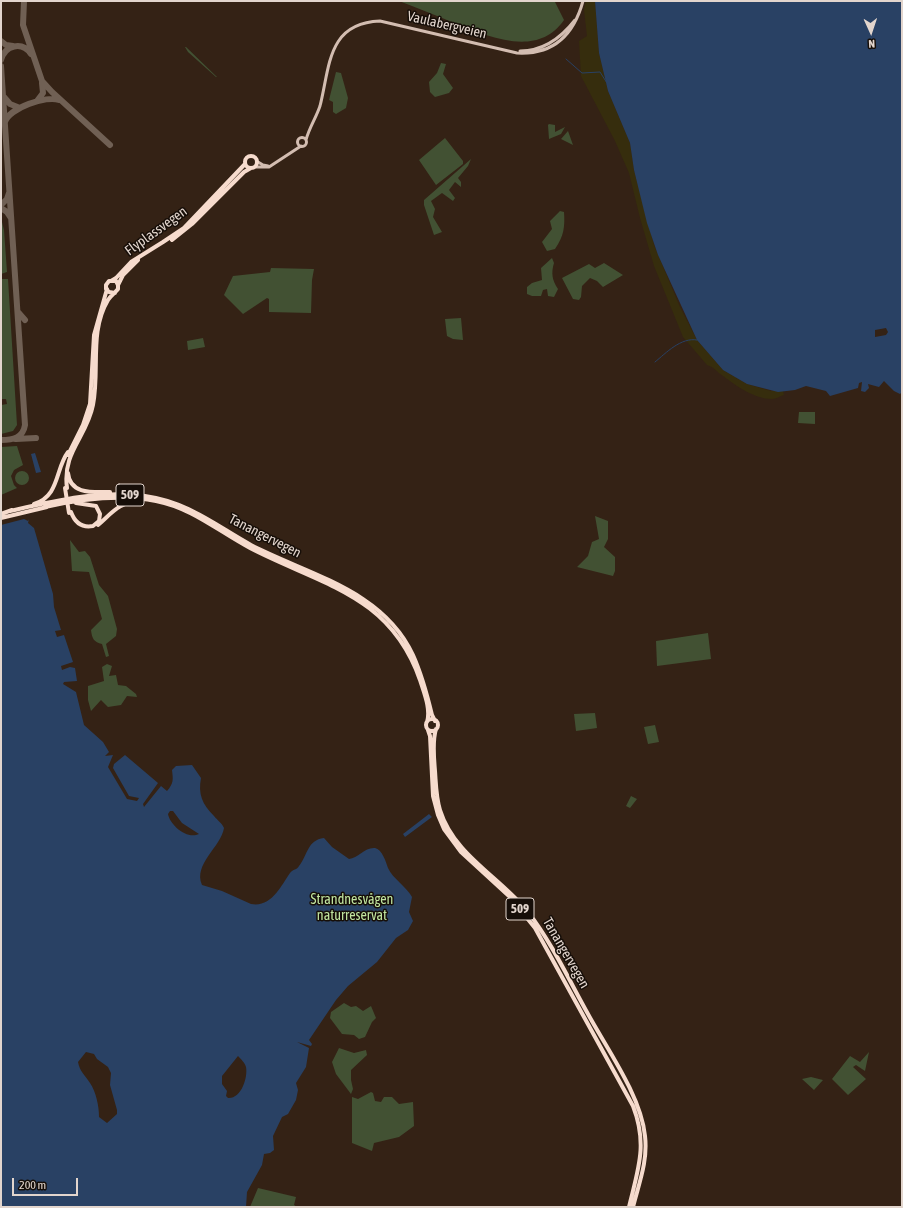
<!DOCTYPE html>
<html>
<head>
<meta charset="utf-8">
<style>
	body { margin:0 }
	#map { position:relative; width:903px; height:1208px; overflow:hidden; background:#342215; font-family:"Asap Condensed",sans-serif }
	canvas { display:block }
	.frame { position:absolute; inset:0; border:2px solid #e2d5cd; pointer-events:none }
	.north { position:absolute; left:851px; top:12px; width:40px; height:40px; -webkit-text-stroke:3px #160e08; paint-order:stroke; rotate:177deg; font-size:11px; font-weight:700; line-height:16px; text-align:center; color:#e2d5cd }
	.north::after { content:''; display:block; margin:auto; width:14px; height:18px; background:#e2d5cd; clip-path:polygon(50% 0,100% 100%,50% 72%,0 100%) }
	.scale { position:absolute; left:12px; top:1178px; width:66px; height:18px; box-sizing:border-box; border:2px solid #e2d5cd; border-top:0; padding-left:5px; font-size:12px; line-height:14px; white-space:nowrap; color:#e2d5cd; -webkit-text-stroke:3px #160e08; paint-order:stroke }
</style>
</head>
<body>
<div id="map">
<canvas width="903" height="1208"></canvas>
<div class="frame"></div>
<div class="north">N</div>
<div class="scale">200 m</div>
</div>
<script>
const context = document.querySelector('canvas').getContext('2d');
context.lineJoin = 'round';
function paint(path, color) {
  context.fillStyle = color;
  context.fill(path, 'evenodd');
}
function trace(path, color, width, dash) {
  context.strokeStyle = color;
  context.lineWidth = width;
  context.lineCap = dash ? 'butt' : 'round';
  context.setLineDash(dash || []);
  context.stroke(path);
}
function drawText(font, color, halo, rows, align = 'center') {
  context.font = font + ' "Asap Condensed",sans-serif';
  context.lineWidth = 3;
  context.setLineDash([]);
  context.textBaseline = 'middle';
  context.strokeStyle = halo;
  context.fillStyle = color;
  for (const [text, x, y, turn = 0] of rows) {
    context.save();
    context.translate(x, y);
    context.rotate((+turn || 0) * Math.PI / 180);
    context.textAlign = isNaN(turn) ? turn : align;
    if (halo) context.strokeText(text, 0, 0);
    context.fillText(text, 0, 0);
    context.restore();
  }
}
const green = new Path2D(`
	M399,1h153l3,1 9,18c-27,39 -76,16 -110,3 -18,-8 -37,-15 -55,-22z
	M185,47h1l31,30h-1l-28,-25z
	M441,63l5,1 -3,10 10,14 -4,5 -14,4 -5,-5 -1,-10 8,-9z
	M336,72l5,1 7,25 -2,10 -10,6 -3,-2v-10l-4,-2z
	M549,124l6,1v7l10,-5 -4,7 -12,5 -1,-14z
	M568,131l5,14 -12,-6z
	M445,138l18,23v3l-27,21 -17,-25z
	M471,159l-3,7 -10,12 3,4v5l-6,-5 -6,8 6,8 -2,3 -11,-8 -11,8 4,8 -2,8 9,15 -8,3 -10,-30v-5z
	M560,211l4,1c1,15 0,24 -9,37l-8,2 -5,-9 10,-13 -2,-8z
	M1,218l3,12 3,42 -6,2z
	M552,258l2,5c-3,10 -2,17 4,26l-4,8 -6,-1 -1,-7 -4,1 -2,6h-9l-5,-2v-7l5,-4 10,-3 -1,-12z
	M604,263l19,12 -20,12 -6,-6 -7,-3 -8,8 -1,11 -2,3 -6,-1 -11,-21 27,-14 6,4z
	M271,268l43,1 -2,11 -1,33 -42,-1v-13l-2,-1 -24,16 -19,-19 9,-19 37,-4z
	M1,279h7l9,146 -4,6 -12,3v-31v2l6,-1 -1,-5h-5z
	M461,318l2,22 -10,-1 -6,-3 -2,-17z
	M203,338l2,9 -17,3 -1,-9z
	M799,412h16v12l-17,-1z
	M17,446l6,19 -9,5 -3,6 3,9 3,3 -16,7v-48z
	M15 478a7 7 0 1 1 14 0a7 7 0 1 1-14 0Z
	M595,516l13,5v18l-4,8 11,10v14l-2,5 -36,-9 11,-11 4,-14 7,-3z
	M70,540l9,12 6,-1 5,6 9,28 9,11 9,33 -1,7 -10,8 3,12 -3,1 -4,-13c-8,-2 -10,-5 -11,-14l11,-11 -13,-47 -17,-1z
	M708,633l3,26 -54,7 -1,-25z
	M107,664l5,2 -3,10 7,-1 2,10 8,1 10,8 1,3 -10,-1 -6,9 -13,2 -7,-7 -10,11 -3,-11v-14l16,-5 -2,-14z
	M595,713l2,15 -21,3 -2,-17z
	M655,725l4,17 -11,2 -4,-17z
	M631,796l6,3 -7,9 -4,-2z
	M344,1003l7,4 5,-1 7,5 8,-5 5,12 -4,4 -7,15 -6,2 -5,-4 -12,-1 -12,-16 1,-6z
	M339,1048l15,5 12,-3 1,5 -16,15v10l2,9 -2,5 -15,-20 -4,-12z
	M869,1052l-4,19 -9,-6 -3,2 13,12 -18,16 -16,-16 18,-23 10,6z
	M811,1077l12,3 -9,10 -12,-11z
	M371,1092l2,1 2,8 6,1 3,-5h8l7,7 14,-2 1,24 -15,11 -25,6 -2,8 -20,-8v-46l6,2z
	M258,1188l38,9 -2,8 3,2h-47z`);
const sand = new Path2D(`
	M586,1h9l4,52 9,38 22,52 4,27 20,75 26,62 17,33 26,30 24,14 24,7h12l1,4c-4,1 -8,4 -12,4 -17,0 -36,-13 -49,-23 -6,-4 -9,-9 -16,-11l-24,-28 -29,-71 -14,-48 -11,-45 -14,-32 -34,-65 -2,-35 8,-5 -3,-26z`);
const water = new Path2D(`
	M595,1h307v391l-2,2 -6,-3 -10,-10 -5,6 -11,-3 1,4 -4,4 -4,-1 1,-9 -3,1 -1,5 -28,8 -4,-5 -20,-5 -11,4 -17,2 -31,-8 -24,-14 -26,-30 -39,-85 -11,-32 -13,-53 -4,-27 -22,-52 -9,-38zM886,328l2,4 -2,3 -11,2v-7z
	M35,453l6,19 -5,1 -5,-19z
	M24,519l4,2 1,-2 -1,4 6,5 19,66 1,13 7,23 -6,1 2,6 7,-2 9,27 -12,4 1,4 8,-3 5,1 2,13 -13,1 -1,2 13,8 8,33 19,17 6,10 -4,4 8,-1 -5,12 19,32 10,2 2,-3 -10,-2 -16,-28 1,-4 11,-9 33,28 -15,21 1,3 17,-21 6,5c7,-8 6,-12 5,-21l4,-4 16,-1 9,13c-3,16 1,26 13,38 3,4 8,7 10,12 -3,19 -31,36 -22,57l20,6 29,13c20,4 30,-18 39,-31 3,-4 7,-3 9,-7 9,-11 8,-26 25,-28l8,9 17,12c9,-1 16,-12 26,-11 7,1 11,14 13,20 5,11 18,18 24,29l-3,15 4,9 -5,9 -12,8 -19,24 -29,24 -12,14 -27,40 3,4 -1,2 -14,-4 12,6 -3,19 -10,16 2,7 -2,10 -8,14 -6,3 -9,19 1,14 -4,3 -6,1 -2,11 -15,27 -1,15h-245v-682zM170,811h3l9,12 17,11c-12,6 -29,-9 -31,-20zM86,1052l8,2 3,5 11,8 3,6 -1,12 7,25v4l-10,9 -8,-6c0,-11 -3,-25 -9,-34 -5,-8 -10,-11 -12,-21zM238,1056c3,3 7,7 8,11 2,11 -5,32 -18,31l-2,-2 1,-5 -5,-7v-8z
	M429,814l3,3 -27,20 -2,-3z`);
const stream = new Path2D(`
	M566,59l16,14 18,-1 7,11
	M655,362c11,-9 26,-25 42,-22`);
const taxiway = new Path2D(`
	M24,1l-1,24 19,56 10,11 58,53
	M1,41l5,4 7,1
	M1,60c4,-15 21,-19 30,-6
	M1,66l24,359c-2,13 -12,15 -24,15
	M4,97l6,7 10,4
	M37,101l6,-8 -1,-10
	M5,122c4,-14 42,-27 54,-22
	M1,205l6,-6 2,-6
	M1,208l6,4 4,6
	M18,312l7,8
	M16,439l20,-1`);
const major = new Path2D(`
	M520,51c24,0 41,-13 55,-31
	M297.5 142a4.5 4.5 0 1 1 9 0a4.5 4.5 0 1 1-9 0Z
	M306,140c3,-12 10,-22 14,-34 10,-39 7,-83 60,-85l137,32c37,2 57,-19 66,-52
	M258,162l5,3 5,1
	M256,167h13l32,-21`);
const highway = new Path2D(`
	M245 162a6 6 0 1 1 12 0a6 6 0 1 1-12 0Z
	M172,240l20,-16 52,-52 7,-4
	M111,281l5,-3 15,-16 32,-20 21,-14 61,-64
	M118,285l5,-10 15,-15
	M68,455l15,-30 7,-21 4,-69 13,-46
	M68,473c2,22 26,19 42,19
	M67,488c-5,-36 20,-51 26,-83 7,-35 -4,-73 15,-105 3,-5 7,-7 10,-11v-4l-2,-4h-7l-3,4v4l3,3 6,1
	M34,504c26,-8 21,-35 34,-52
	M45,507c36,-8 74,-13 111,-6 36,7 62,30 94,47 71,37 140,46 170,132 4,13 11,29 7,42
	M10,511c44,-10 89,-21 135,-15 43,6 70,29 106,49 58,30 132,45 162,110 9,20 14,39 19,60l3,6
	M71,512c4,11 11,16 22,14l6,-5 1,-7 -4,-8 -20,-3
	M1,514l11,-4
	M1,518l46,-11
	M98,525c15,-13 21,-23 43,-24
	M426 725a6 6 0 1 1 12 0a6 6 0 1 1-12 0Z
	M436,729c-4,13 -2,29 -1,42 1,13 1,26 5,39 14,45 60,67 88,102 24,31 41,68 60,102 19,35 53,82 57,122 3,25 -6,47 -12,71
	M428,730l2,6 3,60 5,19 6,14 17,23 49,45 25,31 98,178c15,39 5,63 -4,101`);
const highwayBridge = new Path2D(`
	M65,488l4,25`);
const shields = [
	[130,495,28],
	[520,909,28]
];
const shieldNames = [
	["509",130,495],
	["509",520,909]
];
const streetNames = [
	["Vaulabergveien",447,25,13],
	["Flyplassvegen",156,231,-36],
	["Tanangervegen",265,536,27],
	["Tanangervegen",566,953,60]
];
const parkNames = [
	["Strandnesvågen",352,900],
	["naturreservat",352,916]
];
paint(green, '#425133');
paint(sand, '#362d0d');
paint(water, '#294164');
trace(stream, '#294164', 1);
trace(taxiway, '#706054', 6);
trace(major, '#d3bdb1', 3);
trace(highway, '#f6dbcd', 4);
trace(highwayBridge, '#f6dbcd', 4);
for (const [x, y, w] of shields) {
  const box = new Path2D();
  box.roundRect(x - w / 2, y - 11, w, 22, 3);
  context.fillStyle = '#160e08';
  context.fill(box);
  trace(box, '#e2d5cd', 1);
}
drawText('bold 13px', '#e2d5cd', null, shieldNames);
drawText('14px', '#e2d5cd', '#160e08', streetNames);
drawText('14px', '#c1e6a1', '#160e08', parkNames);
</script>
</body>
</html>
